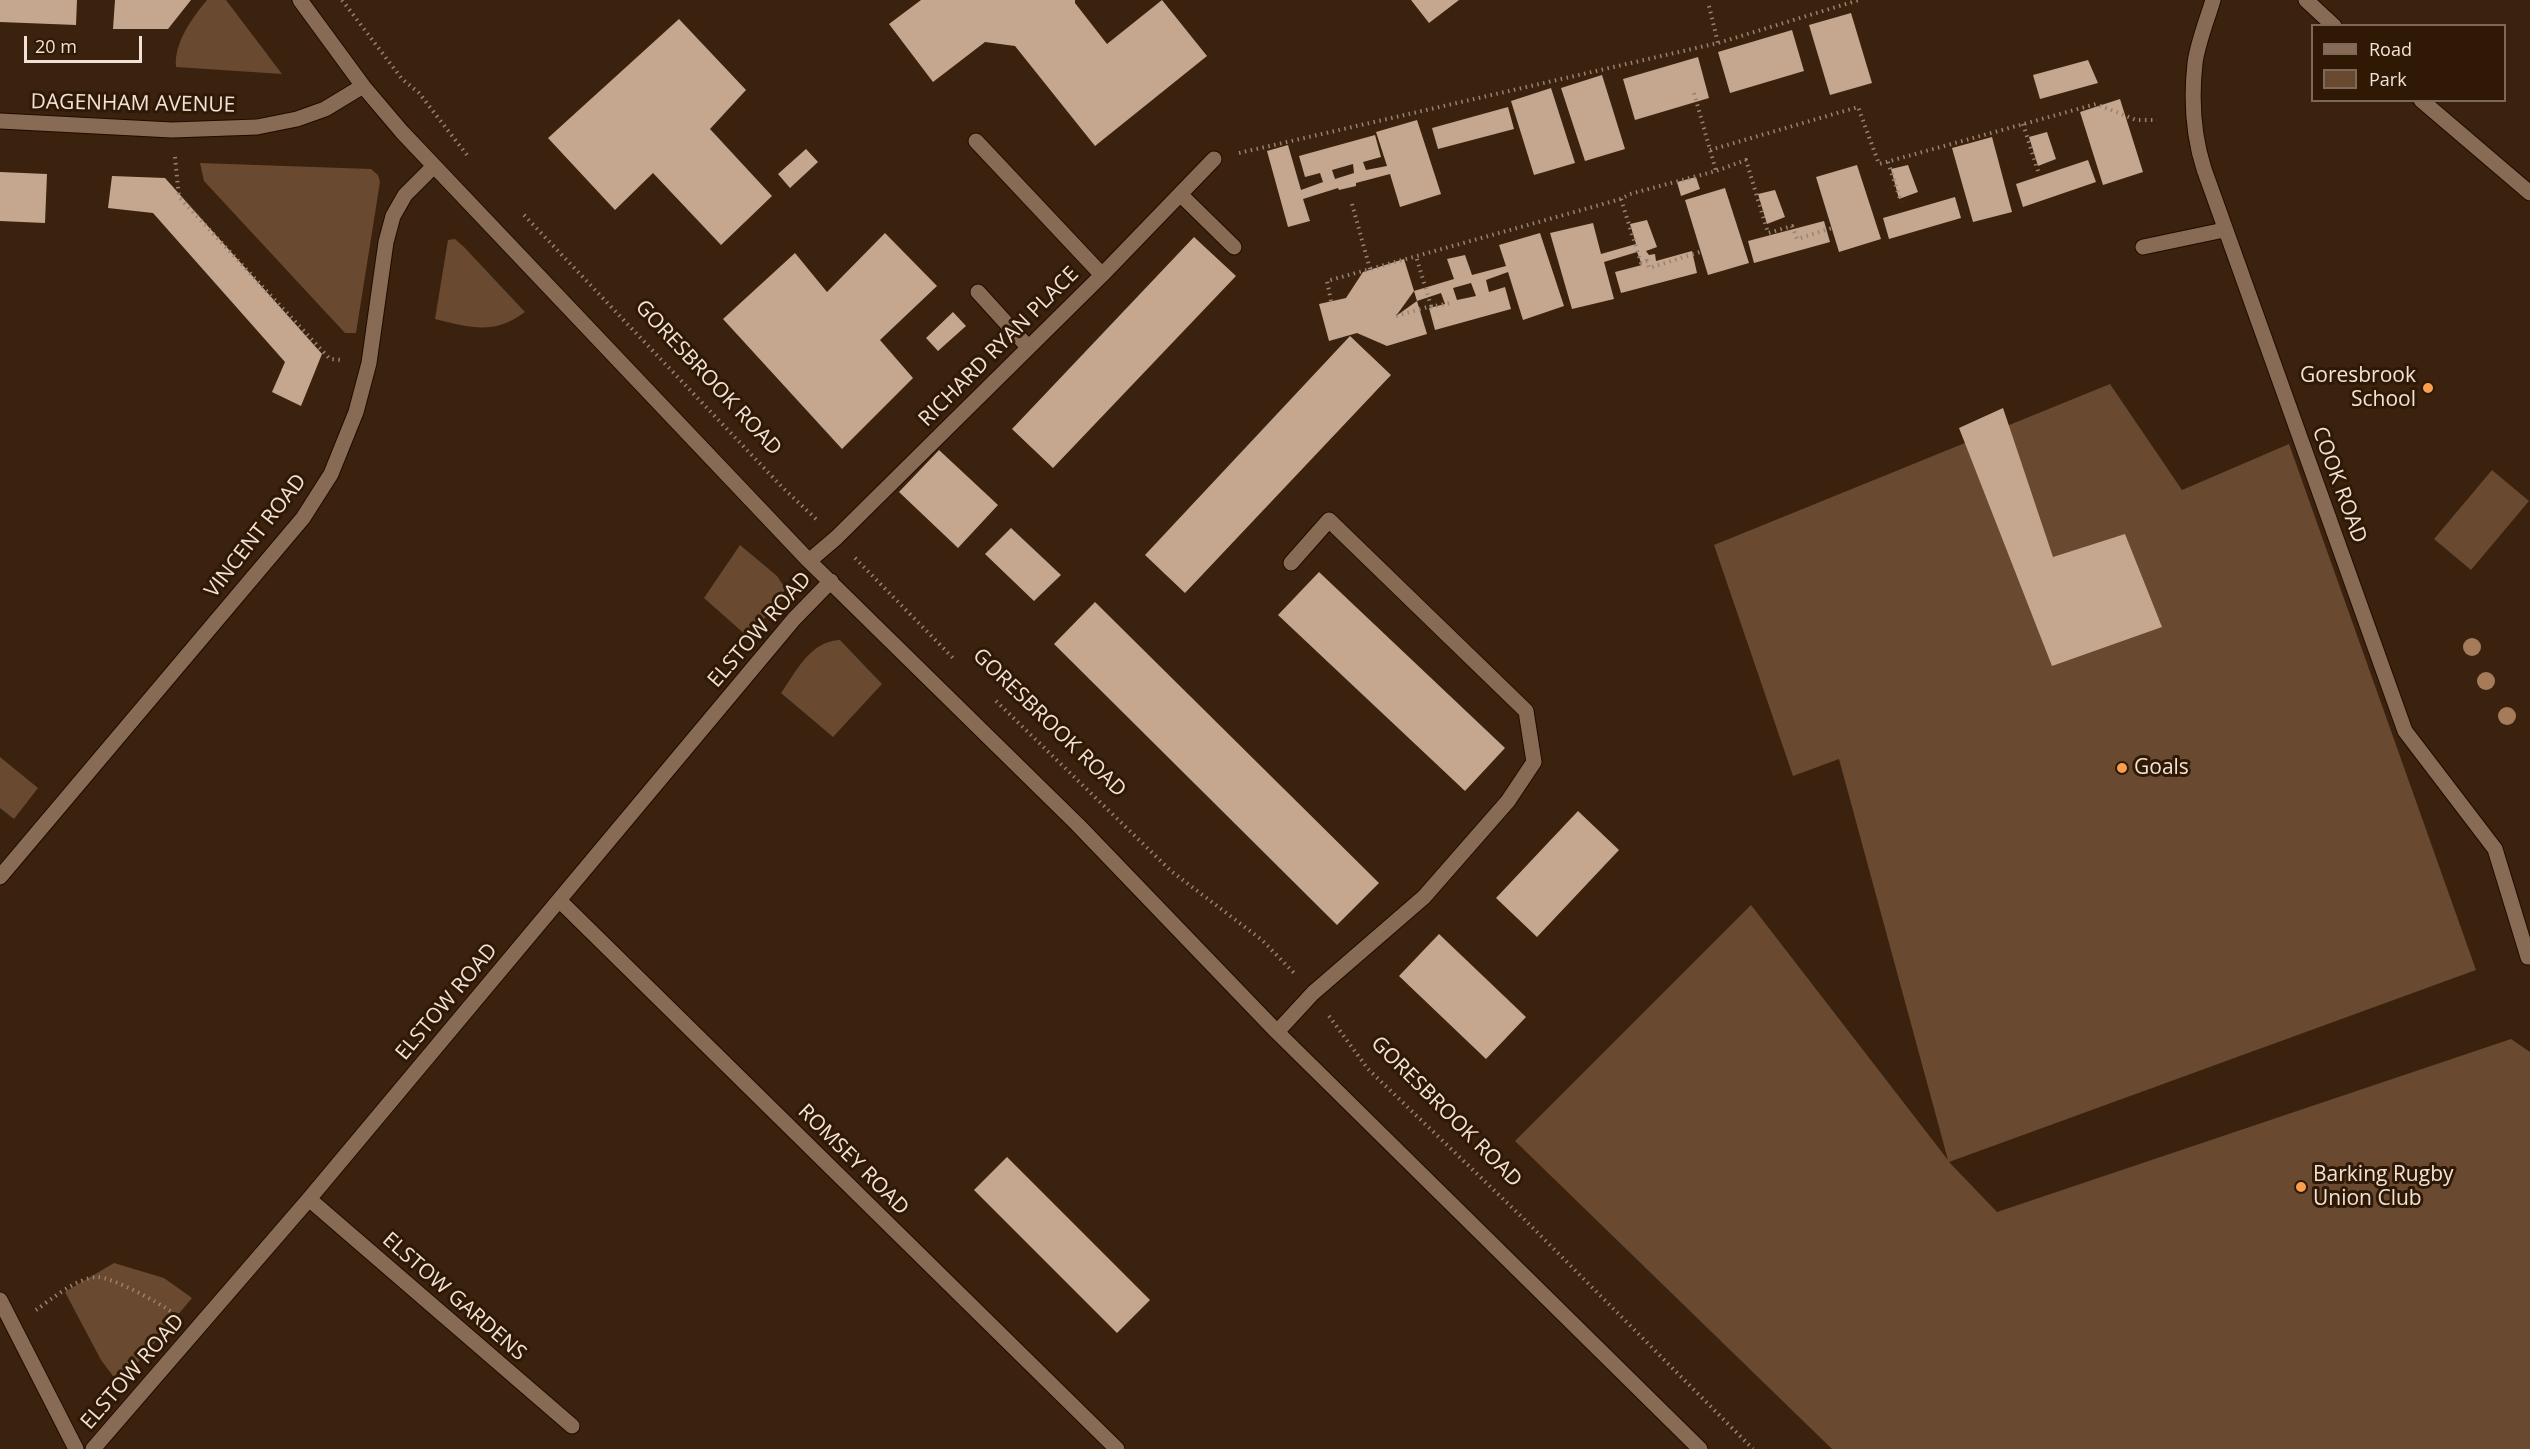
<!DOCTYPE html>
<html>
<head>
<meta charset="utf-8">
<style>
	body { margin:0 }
	#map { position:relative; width:2530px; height:1449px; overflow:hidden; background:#3a220e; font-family:"Open Sans",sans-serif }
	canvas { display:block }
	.legend { position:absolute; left:2311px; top:24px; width:195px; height:78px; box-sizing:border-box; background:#2f1905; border:2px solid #7d6959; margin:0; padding:8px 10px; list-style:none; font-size:18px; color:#f2e2d6 }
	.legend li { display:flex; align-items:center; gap:12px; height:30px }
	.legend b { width:30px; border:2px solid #7d6959 }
	.scale { position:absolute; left:24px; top:36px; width:118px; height:27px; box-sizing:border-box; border:3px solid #f2e2d6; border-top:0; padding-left:8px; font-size:18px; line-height:21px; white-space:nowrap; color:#f2e2d6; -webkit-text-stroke:4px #2f1905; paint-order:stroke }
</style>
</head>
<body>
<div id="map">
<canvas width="2530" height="1449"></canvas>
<ul class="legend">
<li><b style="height:8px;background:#876b55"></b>Road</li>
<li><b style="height:16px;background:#69492f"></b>Park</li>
</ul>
<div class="scale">20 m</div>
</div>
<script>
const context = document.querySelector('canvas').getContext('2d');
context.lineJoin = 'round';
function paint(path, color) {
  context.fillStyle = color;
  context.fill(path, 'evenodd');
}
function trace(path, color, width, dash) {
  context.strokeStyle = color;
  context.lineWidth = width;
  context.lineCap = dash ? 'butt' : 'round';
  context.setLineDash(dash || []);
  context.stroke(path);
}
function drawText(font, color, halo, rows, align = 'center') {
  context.font = font + ' "Open Sans",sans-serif';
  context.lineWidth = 6;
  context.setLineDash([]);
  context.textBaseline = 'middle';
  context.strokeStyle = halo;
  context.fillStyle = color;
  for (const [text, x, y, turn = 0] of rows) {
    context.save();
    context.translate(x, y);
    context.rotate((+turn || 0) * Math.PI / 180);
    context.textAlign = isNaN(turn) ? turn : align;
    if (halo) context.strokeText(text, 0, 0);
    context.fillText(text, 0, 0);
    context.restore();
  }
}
const green = new Path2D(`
	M207,0h19l56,74 -106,-7c-2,-24 16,-49 31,-67z
	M200,163l171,6 7,6 2,7 -24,151h-11l-141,-152z
	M455,239l9,8 61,65c-31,23 -53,16 -90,7l13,-79z
	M2110,384l72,106 107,-46 187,526 -527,192 48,50 514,-173 19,13v397h-698l-317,-308 236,-236 197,255 -109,-401 -46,17 -79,-231z
	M2492,470l37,31 -58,69 -37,-31z
	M740,545l37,31 8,12 -4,12 -33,37 -44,-39z
	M840,640l42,44 -49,53 -52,-44c15,-21 29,-52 59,-53z
	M0,757l38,31 -24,31 -14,-11z
	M114,1263l50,15 28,20 -68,81 -11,-3 -12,-16 -36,-68z`);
const building = new Path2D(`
	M0,0h77l-1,25 -76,-3z
	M115,0h76l-23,29h-55z
	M921,0h154v3l32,41 55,-44 45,56 -112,90 -80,-100 -30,-4 -52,40 -44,-58z
	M1411,0h48l-30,23z
	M1851,13l21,70 -42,12 -21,-70z
	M679,19l67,71 -36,39 62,67 -51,49 -68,-72 -38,37 -67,-72z
	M1792,30l12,41 -74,22 -12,-41z
	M1698,57l11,41 -74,22 -12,-41z
	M2088,60l10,23 -58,16 -7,-24z
	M1602,75l23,74 -40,12 -24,-73z
	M1551,88l24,75 -41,12 -23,-74z
	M2120,99l23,73 -40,13 -23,-73z
	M1508,107l6,22 -76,20 -6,-21z
	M1417,120l24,74 -41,13 -10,-33 -34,9v3l-17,4 -1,-2 -35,11 7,22 -22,6 -21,-76 21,-6 13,45 22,-8 -3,-9 -15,4 -6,-21 76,-21 6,22 -18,5 3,8 21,-4 -11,-34zM1353,164l1,9 -19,6 -3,-9z
	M2047,132l9,27 -18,7 -9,-29z
	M1992,137l20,75 -39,10 -21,-74z
	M806,149l12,13 -28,26 -12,-14z
	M2088,160l8,22 -73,25 -7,-23z
	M1857,165l24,74 -42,13 -23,-75z
	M1908,165l10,27 -19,7 -8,-30z
	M0,172l47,2 -2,49 -45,-2z
	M112,176l53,2 157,176 -21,52 -29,-14 13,-30 -132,-149 -45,-5z
	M1696,177l4,12 -19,7 -4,-14z
	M1725,188l24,75 -41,12 -23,-75z
	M1775,190l10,27 -18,7 -9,-30z
	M1955,197l6,21 -72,21 -6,-21z
	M1647,220l10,27 -11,4 3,4 6,-1 1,7 36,-10 5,22 -76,20 -6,-21 27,-7 -5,-13 -33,10 10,37 -42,10 -22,-76 43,-10 8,31 35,-10 -6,-20z
	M1824,221l6,21 -76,21 -6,-22z
	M885,233l52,53 -57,54 33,38 -71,71 -119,-130 72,-66 32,39z
	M1540,233l24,73 -41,14 -15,-48 -22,8 3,12 16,-5 6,22 -76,21 -6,-22 16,-4 -4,-11 -24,8 -3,-10 -18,25 21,-15 10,33 -40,12 -30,-13 -28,8 -10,-37 27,-6 17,-26 41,-13 10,32 40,-12 -7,-20 18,-4 7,20 34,-9 -7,-21zM1471,283l5,13 -19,4 -4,-12z
	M1194,237l42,39 -183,192 -41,-39z
	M953,312l13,14 -28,25 -12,-13z
	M1350,336l41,39 -206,218 -40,-38z
	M2003,408l50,149 72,-23 37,93 -110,39 -93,-238z
	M939,450l59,55 -40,43 -59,-56z
	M1011,528l50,47 -27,26 -49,-47z
	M1319,572l186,176 -40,43 -187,-176z
	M1095,602l284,281 -42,42 -283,-281z
	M1578,811l41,39 -82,87 -41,-39z
	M1439,934l87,83 -40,42 -87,-83z
	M1007,1157l143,143 -33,33 -143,-143z`);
const path = new Path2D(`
	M342,0l60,79 17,14 48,62
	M1709,6l9,37
	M1694,93l22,78
	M2023,124l15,47
	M1710,150l148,-43 21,57 217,-60 40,16h21
	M1239,153l479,-110 141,-43
	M175,157l4,40 151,162 12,1
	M1888,162l13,40
	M1621,199l20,64 6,-2 2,7 51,-16
	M1352,204l18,65
	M524,215l258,272 34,32
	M1331,301l-4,-20 294,-82 9,-5 86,-23 30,-11 22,73 24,-7 5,13 35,-11
	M1430,307l20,-4
	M1396,316l35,-10 -15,-50
	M855,558l98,100
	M996,701l175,170 91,69 32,33
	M1329,1016l39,53 158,152 227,228
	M36,1310c16,-11 40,-32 61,-33 15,0 63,26 76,36`);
const minor = new Path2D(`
	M300,0l63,86 39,46 407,429 269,264 199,207 423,417
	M2213,0c-6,20 -15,42 -18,63 -4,37 -2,72 9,106l201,562 90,118 33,108h2
	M2306,0l28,26
	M2421,100l109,93
	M0,121l172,9 85,-3 40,-8 28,-10 38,-23
	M976,141l126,134
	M1181,195l53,52
	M2143,247l81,-17
	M978,292l50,55
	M809,561l27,-23 266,-263 112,-116
	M0,877l303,-359 28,-44 25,-62 13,-49 17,-121 7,-26 12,-21 28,-28
	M559,900l558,549
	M1277,1032l36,-39 111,-96 84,-96 26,-39 -8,-51 -197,-191 -38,43
	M309,1199l263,227
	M0,1300l76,149
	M93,1449l216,-250 485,-580 37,-38`);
const trees = [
	[2472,647],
	[2486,681],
	[2507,716]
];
const markers = [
	[2428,388,6,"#fa9f4f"],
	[2122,768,6,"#fa9f4f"],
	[2301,1187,6,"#fa9f4f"]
];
const streetNames = [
	["DAGENHAM AVENUE",133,104,1],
	["RICHARD RYAN PLACE",999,347,-45],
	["GORESBROOK ROAD",708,378,47],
	["COOK ROAD",2339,485,70],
	["VINCENT ROAD",256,536,-52],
	["ELSTOW ROAD",760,630,-49],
	["GORESBROOK ROAD",1049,723,44],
	["ELSTOW ROAD",447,1002,-50],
	["GORESBROOK ROAD",1446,1112,45],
	["ROMSEY ROAD",853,1160,45],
	["ELSTOW GARDENS",454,1297,41],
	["ELSTOW ROAD",133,1372,-49]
];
const poiNames = [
	["Goresbrook",2416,376,"right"],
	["School",2416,400,"right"],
	["Goals",2134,768],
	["Barking Rugby",2313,1175],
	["Union Club",2313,1199]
];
paint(green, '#69492f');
paint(building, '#c5a790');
trace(minor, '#200b00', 17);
trace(path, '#978373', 4, [1.5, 4.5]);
trace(minor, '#876b55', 15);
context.fillStyle = '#a67b59';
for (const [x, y] of trees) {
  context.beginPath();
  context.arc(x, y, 9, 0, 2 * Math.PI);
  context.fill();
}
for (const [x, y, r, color] of markers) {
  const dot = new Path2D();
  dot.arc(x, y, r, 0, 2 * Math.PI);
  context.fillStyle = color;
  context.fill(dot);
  trace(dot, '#2f1905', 2);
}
drawText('21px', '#f2e2d6', '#2f1905', streetNames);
drawText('21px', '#f2e2d6', '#2f1905', poiNames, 'left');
</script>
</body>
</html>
